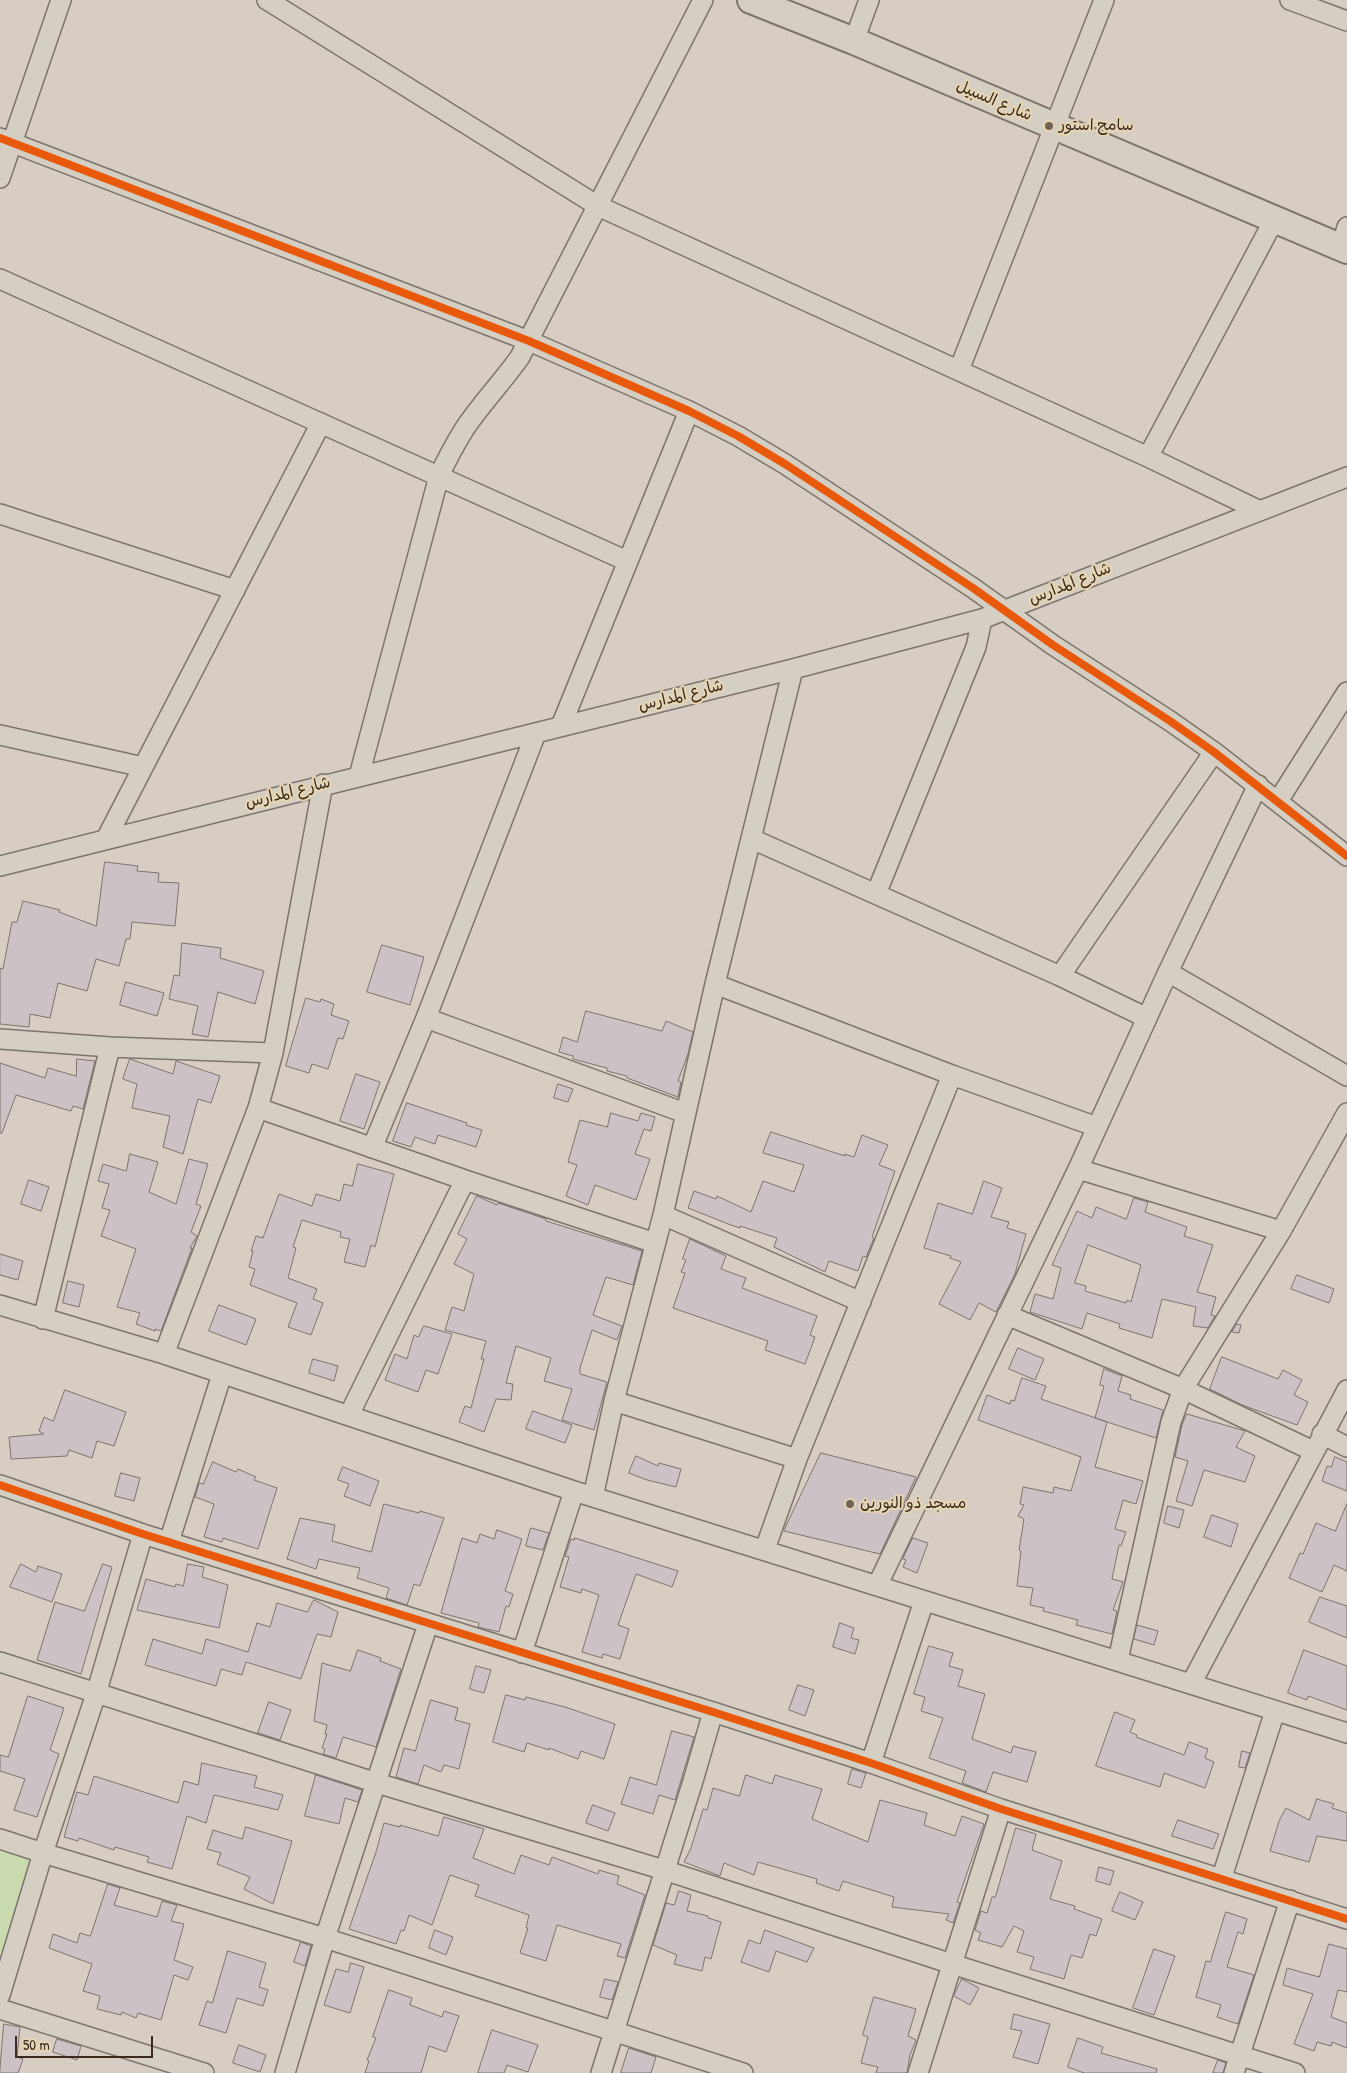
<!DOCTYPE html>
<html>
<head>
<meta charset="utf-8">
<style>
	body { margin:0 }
	#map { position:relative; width:1347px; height:2073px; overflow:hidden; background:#d8cdc2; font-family:"Patrick Hand",sans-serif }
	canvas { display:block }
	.scale { position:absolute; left:15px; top:2036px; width:138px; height:22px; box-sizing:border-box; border:2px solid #3b2a1e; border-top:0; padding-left:6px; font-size:15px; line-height:18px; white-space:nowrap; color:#3b2a1e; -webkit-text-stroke:4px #e6d5b2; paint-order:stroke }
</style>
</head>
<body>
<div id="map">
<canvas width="1347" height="2073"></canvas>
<div class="scale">50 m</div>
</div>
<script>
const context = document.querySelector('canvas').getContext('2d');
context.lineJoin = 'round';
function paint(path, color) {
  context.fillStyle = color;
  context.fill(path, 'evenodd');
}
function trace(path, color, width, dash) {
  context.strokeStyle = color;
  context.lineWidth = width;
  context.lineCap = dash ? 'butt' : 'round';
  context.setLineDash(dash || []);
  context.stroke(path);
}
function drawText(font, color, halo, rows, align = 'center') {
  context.font = font + ' "Patrick Hand","Playpen Sans Arabic",sans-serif';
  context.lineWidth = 4;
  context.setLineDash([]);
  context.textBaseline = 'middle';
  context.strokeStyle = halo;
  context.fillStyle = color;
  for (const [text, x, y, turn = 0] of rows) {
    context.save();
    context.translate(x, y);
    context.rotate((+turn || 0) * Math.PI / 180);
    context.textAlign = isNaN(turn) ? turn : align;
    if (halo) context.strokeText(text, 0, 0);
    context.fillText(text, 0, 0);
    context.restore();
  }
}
const green = new Path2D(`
	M0,1845l50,17 -48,160h-2z`);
const building = new Path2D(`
	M105,862l33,4 -1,5 22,2 -1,9 21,1 -4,43 -43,-4 -2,17h-4l-7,27 -23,-7 -9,32 -29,-8 -8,35 -20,-4 -1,13 -29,-3v-56l3,1 9,-47h5l6,-21 37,9 -1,2 37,14z
	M182,943l39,5 -1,10 44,13 -9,33 -37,-12 -10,45 -16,-3 6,-28 -29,-7 5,-24 5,1z
	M382,945l42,12 -14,48 -43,-13z
	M126,982l38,11 -7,23 -37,-11z
	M306,998l14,4 1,-3 13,5 -3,11 18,6 -6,18 -5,-1 -10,31 -16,-5 -3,9 -23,-7z
	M586,1011l76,20 4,-10 27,11 -5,22 -10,27 3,1 -3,15 -51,-19v-2l-20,-5v-3l-34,-9v-3l-14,-4 4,-15 14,5z
	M77,1059l18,2 -12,48 -10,-3 -2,5 -55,-16 -14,38h-2v-70l45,15 3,-10 28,8z
	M130,1059l43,15 3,-13 44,15 -9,27 -13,-4 -15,55 -20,-7 7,-31 -38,-8 5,-24 -14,-5z
	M356,1074l24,8 -16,47 -24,-8z
	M558,1084l15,5 -5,13 -14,-4z
	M407,1103l60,20 -1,2 16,5 -6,17 -38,-12 -3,9 -20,-7 -4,10 -18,-6z
	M611,1113l27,8 3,-8 14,4 -4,14 -7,-2 -9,25 15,5 -14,41 -41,-15 -7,20 -22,-9 11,-31 -9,-3 12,-42 27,7z
	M771,1132l74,24v-2l9,3 8,-22 26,10 -9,20 16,6 -23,66 2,1 -8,19 -3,-1 -5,15 -29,-10 -4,11 -51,-25 3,-9 -37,-12v2l-9,-3 -43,-17 6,-17 22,8 1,-3 34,16 12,-31 31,11 10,-27 -41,-12z
	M130,1154l28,8 -9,30 27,12 13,-45 19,5 -12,40 5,2 -10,26 6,4 -7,12h2l-31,83 -6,-2v2l-19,-7 4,-11 -23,-6 19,-58 -35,-13 9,-26 -8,-2 7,-24 -11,-3 5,-17 23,7z
	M358,1164l36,10 -19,73 -4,-2 -6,22 -21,-5 6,-23 -10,-2 1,-5 -39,-12 -9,27 3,1 -8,30 29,11 -4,10 10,4 -12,32 -23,-8 9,-24 -47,-18 5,-16 -6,-2 4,-16h-2l5,-15 7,2 16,-44 33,12 4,-12 24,7 4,-17 8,2z
	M29,1180l20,7 -8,24 -20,-7z
	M984,1181l18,7 -11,29 18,5 -2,6 19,6 -11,40 -19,38 -17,-9 -9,17 -31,-16 22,-42 -11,-4 1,-2 -27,-8 14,-45 34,11z
	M477,1196l20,9 1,-2 48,16v2l96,30 -9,34 -27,-8 -13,38 29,11 -5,14 -25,-10 -12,38v6l27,8 -13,48 -32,-10 10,-31 -28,-8 7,-23 -35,-12 -10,37 7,1 -2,16 -15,-1 -12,33 -25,-10 6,-16 6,2 13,-49h-3l5,-18 -41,-11 7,-23 12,4 10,-37 -20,-10 13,-25 -9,-5z
	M1134,1198l14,4 -3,10 42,15 -3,9 29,9 -16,47 19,5 -5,18 4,1 -7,12 -15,-2 3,-19 -34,-8 -10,39 -33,-10 1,-4 -33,-11 -5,16 -52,-17 5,-18 18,5 8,-31 -9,-3 25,-54 15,7 4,-11 30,12zM1088,1245l53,20 -10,37 -4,-2 -1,3 -41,-12 1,-5 -11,-3z
	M690,1239l36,17 -5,13 25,9 -4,10 75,28 -7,19 5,2 -10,27 -40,-14 3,-9 -95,-33 12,-35 -4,-1 5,-12 -3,-1z
	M0,1254l23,7 -5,19 -18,-5z
	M1297,1275l37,14 -5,14 -38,-14z
	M68,1281l16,4 -5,22 -16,-4z
	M219,1305l37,14 -10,26 -37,-14z
	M1237,1324l4,1 -2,8 -7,-1z
	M424,1326l28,8 -14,40 -12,-4 -8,22 -33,-12 10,-26 12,5 7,-24 4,2z
	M1018,1348l26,11 -9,21 -26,-11z
	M1222,1357l56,22 5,-9 19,10 -8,15 14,7 -11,23 -55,-20 -32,-16z
	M313,1359l25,7 -4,15 -25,-8z
	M1104,1369l18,7 -4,15 13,4 -1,4 33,11 -7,28 -61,-20 9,-32 -4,-1z
	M1022,1378l24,8 -5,13 66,23 -12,45 48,14 -7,23 -13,-4 -8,29 11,3 -5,14 -2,-1 -7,34 11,3 -10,28 4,1 -5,23 -36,-9 2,-5 -35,-9 1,-3 -14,-3 3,-17 -16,-2 4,-35 -2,-1 5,-31 -6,-3 6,-11 -4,-1 3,-17 30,6 1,-6 17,4 10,-34 -103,-37 9,-25 23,9 1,-4 3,1z
	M65,1390l61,22 -12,34 -17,-5 -5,17 -23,-8 -2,6 -56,3 -2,-22 35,-3 -5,-3 5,-14 9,4z
	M533,1411l39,14 -7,18 -39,-14z
	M1187,1414l58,17 -9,16 19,9 -10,26 -41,-12 -12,36 -16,-5 12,-40 -13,-4 7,-32z
	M821,1453l95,24 -36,77 -96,-23z
	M636,1456l22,10 1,-3 22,6 -5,18 -29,-7 -18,-7z
	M1335,1457l12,5v29l-25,-10 5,-15 4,1z
	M213,1462l23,10 2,-3 18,8 -2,3 23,8 -19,61 -35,-11 -1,4 -18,-5 10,-33 -19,-7 4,-14 4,1z
	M343,1467l36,14 -9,25 -26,-10 5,-12 -11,-4z
	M121,1473l19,5 -6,23 -19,-5z
	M384,1504l35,9 1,-2 24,7 -24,68 -6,-2 -7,21 -21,-7 3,-10 -32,-10 3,-10 -41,-9 -3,10 -29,-10 13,-41 35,7 -3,16 39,11z
	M1347,1504v67l-13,-6 -12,27 -33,-14 11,-25 3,1 13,-31 19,8z
	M1168,1506l16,4 -5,18 -15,-5z
	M1212,1515l26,9 -7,23 -27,-10z
	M531,1528l18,5 -6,17 -17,-4z
	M497,1530l25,9 -17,52 8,3 -4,13 -3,-1 -7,26 -21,-5 1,-4 -38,-10 21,-75 15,5 3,-9 14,5z
	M575,1538l103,33 -6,16 -36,-13 -18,51 11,4 -9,30 -17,-5 -1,4 -20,-6 17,-57 -17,-6 -1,4 -21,-6 9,-30 -4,-1 6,-17 3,1z
	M913,1538l15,5 -11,30 -14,-6 3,-7 -3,-1z
	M21,1564l15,8 2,-6 24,8 -10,28 -42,-15z
	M103,1564l9,3 -31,107 -44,-14 18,-58 29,9z
	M188,1564l16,3 -2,10 26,8 -9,43 -82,-18 9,-31 29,8 1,-3 7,2z
	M1320,1597l27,9v32l-38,-16z
	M314,1600l24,12 -7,25 -14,-3 -16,45 -55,-17 -4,13 -21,-6 -5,17 -71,-21 8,-26 49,15 4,-15 42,13 9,-29 13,4 7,-24 30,9z
	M840,1623l14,5 -3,10 8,2 -4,14 -22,-7z
	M1137,1625l21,6 -4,14 -20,-6z
	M929,1646l24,7 -4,13 14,4 -5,16 27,8 -13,45 39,14 2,-7 23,6 -9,30 -34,-10 -7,20 -24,-9 4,-12 -37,-13 14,-40 -22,-7 4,-14 -11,-3z
	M358,1650l23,8 -1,3 21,8 -25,78 -33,-10 -7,21 -13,-4 2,-5 -3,-1 5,-14h-2l2,-9 -13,-4 8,-58 28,8z
	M1304,1650l43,16v44l-39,-14 -1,4 -19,-7z
	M476,1666l15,4 -7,23 -14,-4z
	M798,1685l16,5 -9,26 -16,-6z
	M506,1695l19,5 1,-3 39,10 50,17 -11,35 -23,-8 -3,8 -29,-11v2l-22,-7 -3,9 -31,-10z
	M28,1696l36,12 -14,42 9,4 -22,63 -23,-7 11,-31 -25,-8v-16l8,2z
	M431,1700l27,8 -3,12 15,4 -11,45 -15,-4 -3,7 -17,-7 -6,19 -22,-7 8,-29 11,3z
	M269,1702l22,8 -11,30 -22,-7z
	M1115,1712l20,8 -5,12 7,3 -1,2 48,18 5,-13 19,7 -3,9 9,4 -9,26 -41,-15 -4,14 -64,-21z
	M672,1731l22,6 -19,63 -16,-5 -6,19 -32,-10 9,-27 26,8z
	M1242,1751l8,2 -5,15 -6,-1z
	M202,1763l55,13 -3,11 29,8 -5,15 -64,-15 -8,28 -19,-7 -15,53 -25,-7 2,-5 -34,-10 -1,3 -35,-12 -1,3 -14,-4 13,-45 11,3 6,-19 84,27 6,-22 14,4z
	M852,1769l14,4 -5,15 -13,-4z
	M316,1775l46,15 -4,12 -13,-4 -6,26 -34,-8z
	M746,1775l26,9 3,-9 47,14 -10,30 56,23 12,-42 47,13 -3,12 31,11 7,-20 22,8 -27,78 3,1 -7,20 -7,-3 3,-6 -57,-7 2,-10 -51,-16 -4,10 -23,-8 1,-4 -59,-17 -4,13 -30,-12 -4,13 -36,-14 7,-14 12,-39 4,1 6,-22 26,8z
	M1317,1799l17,5 -2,4 15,5v28l-30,-5 -8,26 -39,-11 9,-30 7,-13 23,12z
	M593,1805l22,8 -7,18 -22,-8z
	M444,1817l40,12 -11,29 41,16 7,-19 28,10 3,-8 46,17 1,-4 20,6 -2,8 28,11 -20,63 -8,-2 4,-12 -64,-19 -11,36 -26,-8 8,-25h-2l3,-13 -54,-19 4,-11 -29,-10 -18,50 -23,-10 -5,16 -3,-1 -5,14 -47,-15 27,-77 8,-29 16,4v-2l38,11z
	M1178,1820l41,14 -6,15 -41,-13z
	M246,1827l46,14 -19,63 -29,-15 6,-12 -33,-13 4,-11 -14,-4 6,-19 29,9z
	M1016,1828l20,6 -4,16 30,11 -12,38 25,7 -1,3 28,10 -6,17 -6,-2 -8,24 -11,-3 -7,24 -34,-10 4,-12 -17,-5 7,-21 -10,-5 -12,21 -24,-7 3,-7 -6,-3 6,-19 6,2 5,-16h3z
	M1099,1867l15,4 -4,14 -14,-4z
	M108,1884l12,4 -6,17 43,12 5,-16 15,4 -6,16 13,3 -10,36 19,7 -5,13 -14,-5 -13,45 -23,-7 -2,5 -14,-6 -1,3 -24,-6 3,-13 -17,-5 9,-27 -43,-16 4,-14 24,9 3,-10 10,3z
	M679,1891l12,4 -4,16 21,5v2l13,4 -10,37 -6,-2 -3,14 -28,-7 3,-9 -24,-10 13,-42 8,2z
	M1120,1892l23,10 -8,18 -23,-9z
	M1226,1912l21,7 -4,15 -5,-2 -11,35 27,8 -16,49 -21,-7 4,-12 -25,-8 10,-36 4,1z
	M435,1930l18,7 -7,18 -17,-7z
	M765,1930l49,18 -7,14 -31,-11 -7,21 -28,-10 8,-22 11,4z
	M301,1942l10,4 -6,20 -11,-4z
	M1329,1944l18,5v43l-9,-2 -7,27 16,6v25l-15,-6 -1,4 -14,-4 -3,9 -20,-7 19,-50 -30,-9 4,-17 32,9z
	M1154,1949l21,7 -21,59 -21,-7z
	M228,1951l38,12 -7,24 9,3 -5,16 -26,-8 -11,35 -27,-8 8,-24 5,2z
	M351,1963l13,4 -14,46 -26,-8 12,-36 12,3z
	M605,1979l13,3 -6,18 -12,-3z
	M962,1979l17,9 -9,17 -16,-9z
	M389,1990l23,8 -2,7 32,12 2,-6 15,5 -13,36 -17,-6 -8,27h-56l4,-12 -2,-1 9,-22 -3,-1z
	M874,1997l42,12 -8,27 8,4 -6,15 -3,18h-31l2,-6 -17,-4 7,-26 -5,-2z
	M1014,2014l36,10 -12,40 -25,-7 9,-26 -11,-2z
	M4,2024l16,3 -3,30 6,2 -5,14h-18z
	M492,2030l46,15 -10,27 -21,-7 -3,8h-26z
	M1078,2038l25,9 -2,6 56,16 -1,4h-72l-16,-6z
	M57,2039l24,7 -4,14 -24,-8z
	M239,2045l27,10 -6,17 -27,-9z
	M629,2048l27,9 -5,16h-30z
	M1218,2060l8,3 -3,10h-10z`);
const street = new Path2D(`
	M267,0l331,206 550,251 110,53
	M1290,0l57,21
	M854,41l15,-41
	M0,138l529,203 160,70 49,25 47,28 188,124 80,57 117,76 44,31 133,104
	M0,178l61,-178
	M1341,248l6,-21
	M0,279l627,282
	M959,370l145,-370
	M1148,457l126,-237
	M0,514l235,76
	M561,726l128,-315
	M0,735l143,32
	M359,776l80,-300c8,-17 16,-32 26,-48 17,-25 38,-47 55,-71l183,-357
	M1278,801l69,-109
	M106,839l215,-416
	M752,839l308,137 87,42
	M0,866l793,-197 189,-50 365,-142
	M876,894l100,-247 6,-28
	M1168,972l179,104
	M1060,976l154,-224
	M715,984l237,91 145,52
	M426,1018l259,95
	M0,1039l110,8 163,6
	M258,1108l207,72 -116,235
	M372,1148l54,-130 110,-285
	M1078,1169l203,62
	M465,1180l190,63
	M663,1215l198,87
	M0,1305l164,49 410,137 773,242
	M1007,1315l176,74 130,62
	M43,1319l67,-272
	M164,1354l94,-246 15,-55 50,-269
	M614,1401l183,58
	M1322,1434l25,13
	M0,1485l143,49 570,178 158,51 130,46 346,110
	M593,1497l21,-96 49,-186 52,-231 78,-315
	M143,1534l-47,160 -53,159 282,85 418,135
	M169,1542l53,-168
	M765,1549l32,-90 155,-384
	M877,1586l201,-417 90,-197 90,-187
	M522,1653l52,-162
	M1118,1660l53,-238 12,-33 98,-158 66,-118
	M0,1662l377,121 287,87 288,94 343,109
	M1191,1684l156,-294
	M871,1763l53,-162
	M0,1839l43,14 -43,142
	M1222,1877l53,-166
	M0,2009l204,64
	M285,2073l40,-135 103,-314
	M601,2073l92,-292 20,-69
	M918,2073l83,-264
	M1234,2073l56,-173`);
const secondary = new Path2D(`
	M751,0l103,41 493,209`);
const cycleway = new Path2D(`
	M0,138l529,203 160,70 49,25 47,28 188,124 80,57 117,76 44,31 133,104
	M0,1485l143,49 570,178 158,51 130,46 346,110`);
const markers = [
	[1049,126,5,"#726357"],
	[850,1504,5,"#726357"]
];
const streetNames = [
	["شارع السبيل",994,101,23],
	["شارع المدارس",1070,584,-22],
	["شارع المدارس",681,696,-14],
	["شارع المدارس",288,793,-14]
];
const poiNames = [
	["سامح استور",1059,126],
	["مسجد ذو النورين",860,1504]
];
paint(green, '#c9daaf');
paint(building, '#ccc1c4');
trace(building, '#7d746d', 1);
trace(street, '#7d746d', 22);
trace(secondary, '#7d746d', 30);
trace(street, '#d5cfc3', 19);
trace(secondary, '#d5cfc3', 26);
trace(cycleway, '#e8590c', 8);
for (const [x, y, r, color] of markers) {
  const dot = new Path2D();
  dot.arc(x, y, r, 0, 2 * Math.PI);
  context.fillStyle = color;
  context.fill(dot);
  trace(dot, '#e6d5b2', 2);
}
drawText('16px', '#3b2a1e', '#e6d5b2', streetNames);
drawText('16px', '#3b2a1e', '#e6d5b2', poiNames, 'left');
</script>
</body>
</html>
